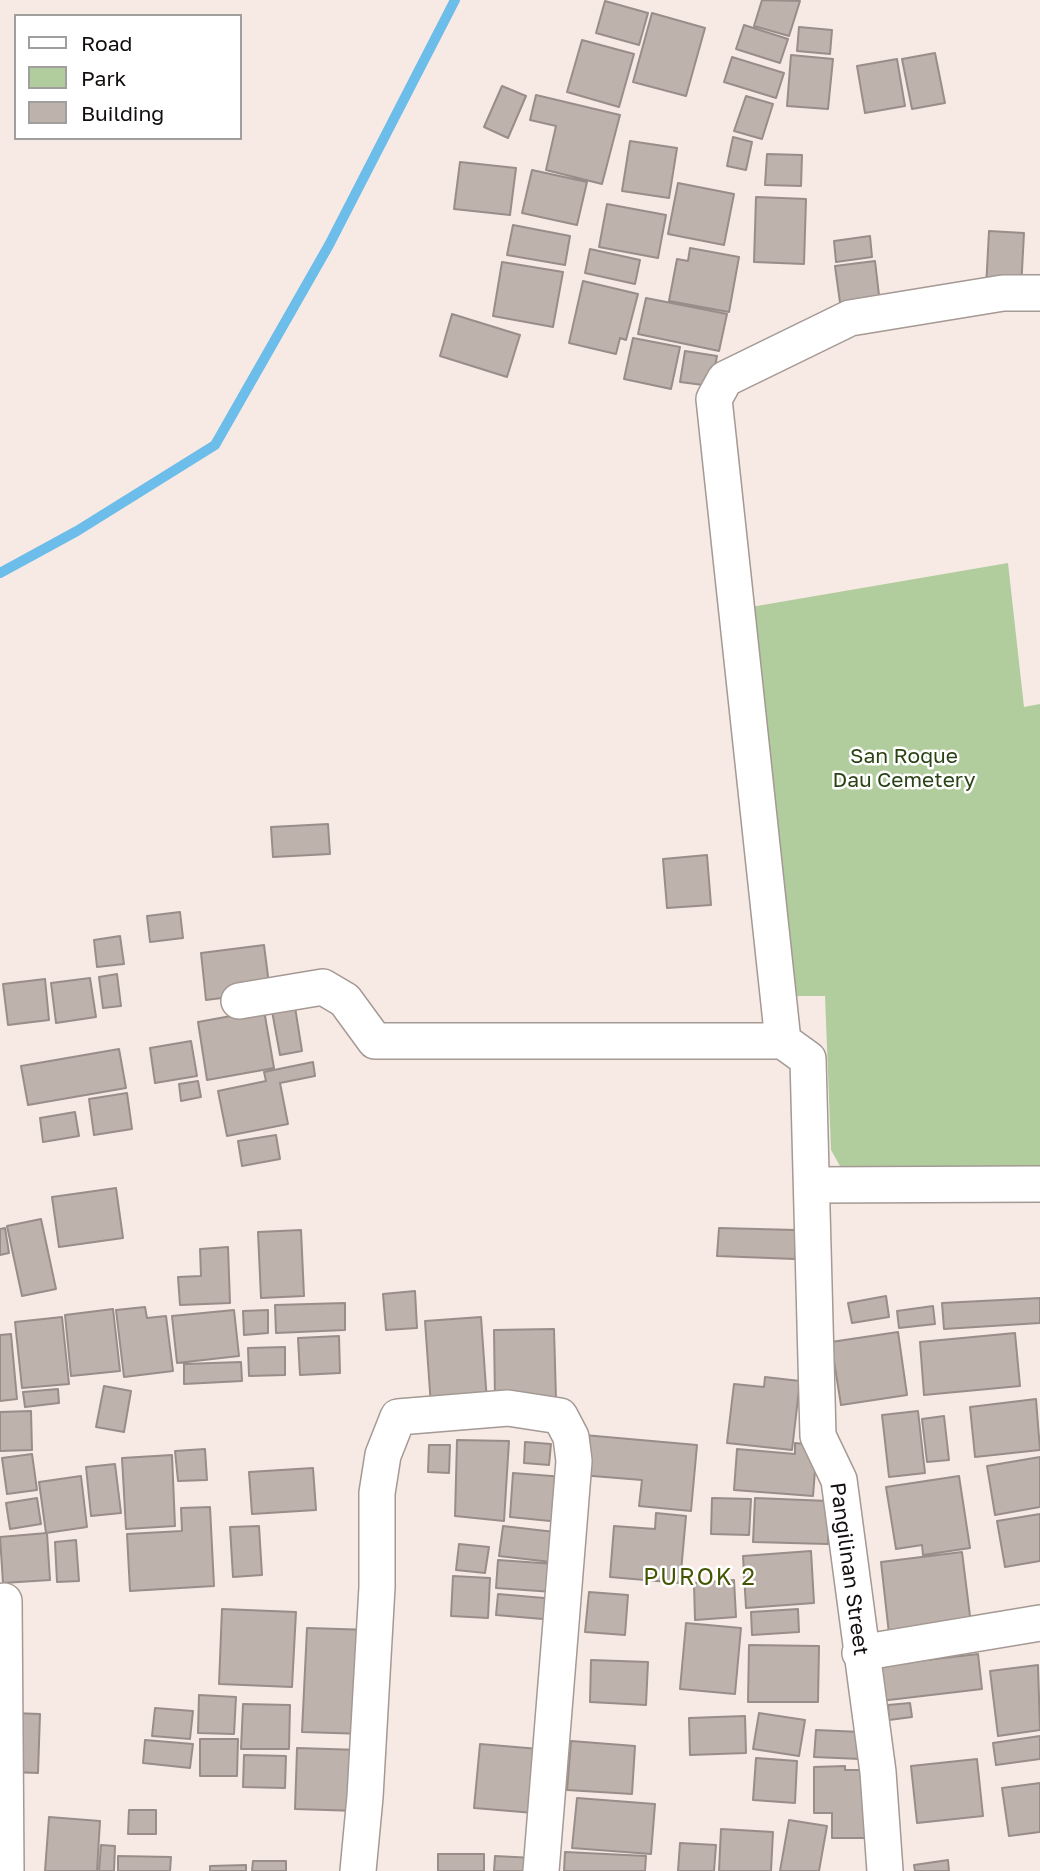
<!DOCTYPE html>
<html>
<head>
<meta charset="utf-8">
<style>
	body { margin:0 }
	#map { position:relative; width:1040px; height:1871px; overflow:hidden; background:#f7eae5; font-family:"Golos Text",sans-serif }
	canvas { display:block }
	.legend { position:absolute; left:14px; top:14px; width:228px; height:126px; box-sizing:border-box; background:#fff; border:2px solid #a09f9e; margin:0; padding:9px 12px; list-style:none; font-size:21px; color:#120e0d }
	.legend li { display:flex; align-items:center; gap:14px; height:35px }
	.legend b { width:35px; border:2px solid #a09f9e }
</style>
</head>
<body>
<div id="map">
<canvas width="1040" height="1871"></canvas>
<ul class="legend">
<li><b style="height:9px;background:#fff"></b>Road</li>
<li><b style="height:19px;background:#b1cd9d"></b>Park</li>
<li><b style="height:19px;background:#beb2ad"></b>Building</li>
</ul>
</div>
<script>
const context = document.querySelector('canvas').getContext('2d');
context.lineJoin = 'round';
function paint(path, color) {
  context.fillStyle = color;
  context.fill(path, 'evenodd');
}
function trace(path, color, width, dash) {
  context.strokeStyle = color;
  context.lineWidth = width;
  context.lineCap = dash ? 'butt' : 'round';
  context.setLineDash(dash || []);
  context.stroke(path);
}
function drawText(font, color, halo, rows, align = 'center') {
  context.font = font + ' "Golos Text",sans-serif';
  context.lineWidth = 5;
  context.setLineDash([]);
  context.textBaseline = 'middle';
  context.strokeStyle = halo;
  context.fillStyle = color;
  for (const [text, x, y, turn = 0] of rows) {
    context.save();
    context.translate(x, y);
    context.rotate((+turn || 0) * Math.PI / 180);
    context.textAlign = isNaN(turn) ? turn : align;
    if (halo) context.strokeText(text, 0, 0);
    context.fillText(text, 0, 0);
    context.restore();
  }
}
const green = new Path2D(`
	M1008,563l16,144 16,-3v472l-195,-1 -14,-25 -6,-154h-31l-43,-389z`);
const stream = new Path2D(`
	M0,573l77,-42 138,-86 114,-200 126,-245`);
const building = new Path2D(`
	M762,0l38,1 -11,35 -35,-10z
	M605,1l43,12 -9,32 -43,-12z
	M652,13l53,15 -19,68 -53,-14z
	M744,25l44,14 -8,24 -44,-14z
	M799,27l33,3 -2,24 -33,-3z
	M582,40l52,14 -15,53 -52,-15z
	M935,53l10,50 -33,6 -10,-50z
	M791,55l42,4 -5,50 -41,-3z
	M732,57l52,16 -8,25 -52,-16z
	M897,59l8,47 -40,7 -8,-47z
	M502,86l24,10 -18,42 -24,-11z
	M536,95l84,20 -18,69 -56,-14 10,-44 -26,-6z
	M746,96l27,8 -11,35 -28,-8z
	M733,137l19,5 -6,28 -19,-4z
	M630,141l47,7 -8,50 -47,-7z
	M767,154l35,1 -1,31 -36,-1z
	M460,162l56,6 -6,47 -56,-6z
	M532,170l55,12 -10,43 -55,-12z
	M678,183l56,11 -10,51 -56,-11z
	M756,197l50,2 -2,65 -50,-2z
	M607,204l59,11 -8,43 -59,-11z
	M513,225l57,11 -5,29 -58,-10z
	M989,231l35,2 -3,56 -35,-1z
	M870,236l2,21 -36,5 -2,-21z
	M690,248l49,9 -10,55 -60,-11 8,-42 11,2z
	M590,249l50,11 -5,24 -50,-11z
	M875,261l6,51 -39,5 -7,-51z
	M502,262l61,10 -10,55 -60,-11z
	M583,281l55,13 -12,46 -6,-2 -4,16 -47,-11z
	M646,298l81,16 -8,37 -81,-17z
	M452,314l68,21 -13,42 -67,-21z
	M633,338l47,9 -9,42 -47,-10z
	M685,351l32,5 -6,30 -31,-4z
	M328,824l2,30 -57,3 -2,-30z
	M707,855l4,50 -44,3 -4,-49z
	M180,912l3,26 -33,4 -3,-26z
	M120,936l4,28 -27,3 -3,-27z
	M264,945l6,47 -64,8 -5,-47z
	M117,974l4,32 -18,2 -4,-31z
	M90,978l6,39 -40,6 -5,-40z
	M45,979l4,41 -41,5 -5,-41z
	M295,1007l7,44 -22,4 -8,-44z
	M264,1010l10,58 -67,12 -9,-58z
	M191,1041l6,35 -42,7 -5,-35z
	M119,1049l7,39 -98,17 -7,-39z
	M313,1062l2,14 -35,7 8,41 -61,12 -9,-45 48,-10 -2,-9z
	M198,1081l3,16 -20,4 -2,-17z
	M127,1093l5,36 -38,6 -5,-36z
	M75,1112l4,24 -36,6 -3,-24z
	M276,1135l4,24 -38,7 -4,-25z
	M116,1188l7,50 -64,9 -7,-50z
	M41,1219l15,70 -34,7 -15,-70z
	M5,1228l4,25 -9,2v-26z
	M719,1228l77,2 -1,29 -78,-3z
	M301,1230l3,66 -43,2 -3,-66z
	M228,1247l2,56 -50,2 -2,-28 23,-1 -1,-27z
	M415,1291l2,37 -31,2 -3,-36z
	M886,1296l3,21 -37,6 -4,-20z
	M1040,1298v25l-96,6 -2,-26z
	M345,1303v27l-69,3 -1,-28z
	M933,1306l2,18 -36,4 -2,-17z
	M145,1307l2,11 19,-2 7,55 -49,6 -8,-67z
	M113,1309l7,62 -49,5 -6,-61z
	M234,1310l5,46 -62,7 -5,-47z
	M268,1310v23l-24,2 -1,-24z
	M62,1317l7,67 -47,4 -7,-66z
	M481,1317l6,85 -56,4 -6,-85z
	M554,1329l2,71 -61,1 -1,-71z
	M898,1332l9,63 -66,10 -10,-63z
	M1015,1333l5,53 -96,9 -4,-53z
	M11,1334l6,65 -17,2v-66z
	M339,1336l1,37 -40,2 -2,-37z
	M285,1347v28l-36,1 -1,-28z
	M241,1362l1,19 -58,3v-20z
	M765,1377l35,4 -8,69 -65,-7 7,-59 30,3z
	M104,1386l27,5 -7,41 -28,-5z
	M58,1389l1,14 -34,4 -2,-15z
	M1036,1399l4,51 -65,7 -5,-50z
	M31,1411l1,39 -32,1v-39z
	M918,1411l7,62 -36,4 -7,-62z
	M944,1416l5,44 -22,2 -5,-43z
	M584,1435l113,10 -6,66 -52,-5 3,-26 -62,-5z
	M457,1440l52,1 -5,80 -49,-5z
	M525,1442l26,2 -2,21 -25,-2z
	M795,1443l22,2 -4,51 -79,-6 3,-41 58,5z
	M429,1445h21l-1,28 -21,-1z
	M205,1449l2,31 -29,1 -3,-30z
	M32,1454l5,36 -30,4 -5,-36z
	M172,1455l3,71 -49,3 -4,-71z
	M1040,1457v50l-45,8 -8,-49z
	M115,1464l6,49 -30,3 -5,-49z
	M313,1468l3,42 -64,4 -3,-42z
	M513,1473l51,4 -4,45 -50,-5z
	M81,1476l6,51 -41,6 -7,-51z
	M959,1476l11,72 -47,7 -1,-10 -26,4 -10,-62z
	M37,1498l4,26 -31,5 -4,-26z
	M712,1498l39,1 -2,36 -38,-1z
	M755,1498l74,3 -1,43 -75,-2z
	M210,1507l4,79 -84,5 -3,-57 55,-3 -1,-23z
	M656,1513l30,3 -6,67 -70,-6 4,-51 41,3z
	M1040,1514v47l-35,6 -8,-46z
	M259,1526l3,49 -29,2 -3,-50z
	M503,1526l52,6 -4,30 -52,-6z
	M47,1533l3,47 -47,3 -3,-46z
	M76,1540l3,41 -22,1 -2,-40z
	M459,1544l30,3 -4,26 -29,-3z
	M811,1551l3,52 -68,5 -3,-52z
	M962,1552l9,72 -82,10 -8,-72z
	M498,1560l57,4 -2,28 -57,-4z
	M453,1576l37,2 -2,40 -37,-2z
	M734,1580l2,37 -41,3 -1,-37z
	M589,1592l39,3 -3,40 -40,-3z
	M498,1594l58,5 -2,21 -58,-5z
	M222,1609l74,3 -4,75 -73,-3z
	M798,1609l1,23 -47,3 -1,-23z
	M686,1623l55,5 -6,66 -55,-5z
	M307,1628l64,2 -5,104 -64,-2z
	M749,1645l70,1 -1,56h-70z
	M978,1654l4,35 -102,12 -5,-35z
	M591,1660l57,2 -2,43 -56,-3z
	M1038,1665l2,65 -42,6 -8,-65z
	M199,1695l37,2 -2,37 -36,-1z
	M910,1703l2,14 -23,3 -1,-15z
	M243,1704l47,1 -1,44h-48z
	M155,1708l38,3 -3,28 -38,-3z
	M13,1713l27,1 -2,59 -28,-1z
	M759,1713l46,7 -6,36 -46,-7z
	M745,1716l1,37 -56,2 -1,-37z
	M816,1730l45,2 -1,27 -46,-2z
	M1040,1736v23l-44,6 -3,-22z
	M200,1739h38l-1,37h-37z
	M145,1740l48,4 -3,24 -47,-5z
	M571,1741l64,5 -3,48 -65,-4z
	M480,1744l59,5 -5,64 -60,-5z
	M297,1748l63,2 -2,61 -63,-2z
	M244,1755l42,1 -1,32 -42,-1z
	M756,1758l41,3 -2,42 -42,-3z
	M977,1759l6,57 -66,7 -6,-57z
	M845,1766v4h20l1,68h-34v-25h-18v-46z
	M1040,1783v49l-31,4 -7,-48z
	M577,1798l78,6 -4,50 -79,-6z
	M129,1810h27v24h-28z
	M49,1817l51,4 -3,50h-52z
	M789,1820l38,6 -8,45h-39z
	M721,1829l52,3 -2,39h-52z
	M680,1843l36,2 -2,26h-36z
	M101,1845l14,1 -1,25h-15z
	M565,1852l81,4 -1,15h-81z
	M438,1854h46v17h-46z
	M118,1856l53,1 -1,14h-52z
	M495,1856l39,2v13h-40z
	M948,1860l1,11h-34l-1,-6z
	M253,1861h33v10h-34z
	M246,1865v6h-36v-5z`);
const minor = new Path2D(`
	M239,1001l84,-14 22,13 30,41h408l25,18 10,377 21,44 39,292 7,99
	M783,1041l-69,-642 11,-20 125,-61 153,-25h37
	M814,1185l226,-1
	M4,1601l2,270
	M860,1653l180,-30
	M358,1871l7,-74 12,-210v-94l6,-38 15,-38 110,-9 52,8 11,21 3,24 -33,410`);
const parkNames = [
	["San Roque",904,756],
	["Dau Cemetery",904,780]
];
const streetNames = [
	["Pangilinan Street",849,1569,82]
];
const neighbourhoodNames = [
	["PUROK 2",700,1578]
];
paint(green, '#b1cd9d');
trace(stream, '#6cbde9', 10);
paint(building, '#beb2ad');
trace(building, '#998d89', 2);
trace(minor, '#a49994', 38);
trace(minor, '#fff', 35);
drawText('21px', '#2a4314', '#fff', parkNames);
drawText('21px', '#120e0d', '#fff', streetNames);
context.letterSpacing = '2px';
drawText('23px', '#445402', '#fff', neighbourhoodNames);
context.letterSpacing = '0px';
</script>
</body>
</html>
